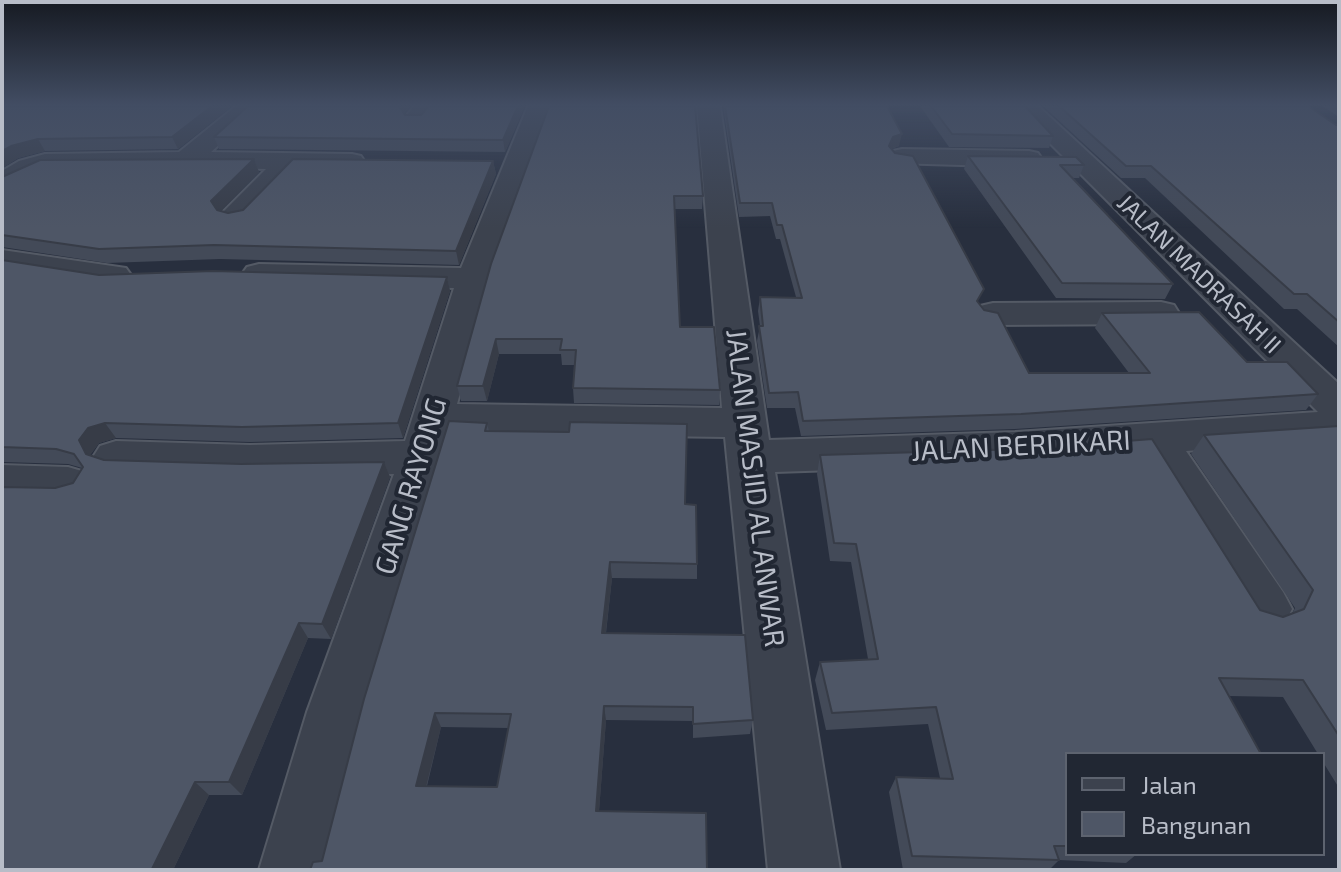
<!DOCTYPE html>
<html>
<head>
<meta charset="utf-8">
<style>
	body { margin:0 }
	#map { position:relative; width:1341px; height:872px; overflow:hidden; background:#282f3e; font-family:"Exo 2",sans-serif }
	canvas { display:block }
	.frame { position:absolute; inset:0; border:4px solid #b8bdc8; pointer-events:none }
	.legend { position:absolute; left:1065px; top:752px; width:260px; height:104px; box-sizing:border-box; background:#212733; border:2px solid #5d636f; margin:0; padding:10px 14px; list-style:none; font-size:24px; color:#b8bdc8 }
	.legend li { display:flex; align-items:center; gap:16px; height:40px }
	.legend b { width:40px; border:2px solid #5d636f }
</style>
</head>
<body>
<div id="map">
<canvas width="1341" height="872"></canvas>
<div class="frame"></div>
<ul class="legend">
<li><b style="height:10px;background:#3c424e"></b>Jalan</li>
<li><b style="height:22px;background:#4e5666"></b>Bangunan</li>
</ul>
</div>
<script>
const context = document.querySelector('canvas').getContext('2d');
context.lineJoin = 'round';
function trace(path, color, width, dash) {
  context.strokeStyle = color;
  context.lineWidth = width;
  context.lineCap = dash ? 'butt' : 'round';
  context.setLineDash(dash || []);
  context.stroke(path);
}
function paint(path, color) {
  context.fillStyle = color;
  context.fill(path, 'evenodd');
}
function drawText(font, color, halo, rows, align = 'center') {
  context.font = font + ' "Exo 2",sans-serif';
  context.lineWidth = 8;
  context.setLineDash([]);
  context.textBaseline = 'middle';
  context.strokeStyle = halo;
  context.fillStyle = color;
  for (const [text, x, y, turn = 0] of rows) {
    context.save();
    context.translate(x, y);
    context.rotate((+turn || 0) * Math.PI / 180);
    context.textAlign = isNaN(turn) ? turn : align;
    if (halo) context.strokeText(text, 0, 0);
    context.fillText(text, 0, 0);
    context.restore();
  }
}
const minor = new Path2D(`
	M236,106h26l-51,46 141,2 9,2 4,6 -4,6 -65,1 -50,52 -11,3 -11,-3 -4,-6 46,-46 -75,-2 -144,3 -45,21v-20l17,-10 26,-7 134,-2z
	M414,106h23l-13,18h-16l-4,-5z
	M528,106h23l-60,171 -34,127 265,4 -25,-302h23l49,334 246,-8 303,-20 -305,-306h25l301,278v56l-153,11 97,141 9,17 -9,17 -19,6 -19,-6 -103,-172 -127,10 -240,8 65,398h-72l-43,-433 -274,-4 -82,279 -38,158h-72l48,-158 87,-238 -144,3 -134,-4 -16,-5 -7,-11 7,-11 16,-5 134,4 155,-4 49,-153 -195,-4 -12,-3 -5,-7 5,-7 12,-3 202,4z
	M902,149l127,2 9,2 4,6 -4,6 -9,2 -136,-4 -4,-6 4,-6z
	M2,250l124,18 5,7 -5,7c-39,10 -86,-5 -124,-12z
	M1161,302l13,3 5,8 -5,8 -13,3 -168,1 -13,-3 -5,-8 5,-8 13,-3z
	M2,465l66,2 17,5 7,12 -7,12 -17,5 -66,-2z`);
const wall = new Path2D(`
	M2,106h230l-54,43 -133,2 -27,7 -16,10z
	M411,106l-7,8 1,1h16l8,-9h96l-20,46 -286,-3 -5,-12z
	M549,106l154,90 -1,13h-28l6,118 40,63 -1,15 -145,-2 -1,-15 1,-23h-12l-1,-11h-62l-12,47h-26l-4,-15z
	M723,106h164l12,40 -8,3 88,155 50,69h100l-34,-45 7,-15 145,49 71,32 -12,16 -291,19 -214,7 -6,-28h-28l-10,-67 3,-15 -2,-15 2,-14h36l-16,-58h-4l-6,-23 -31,1z
	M920,106h105l28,30 -4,12 -100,-1z
	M1043,106h265l28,19h3v222l-42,-38h-13l-139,-131h-24z
	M1322,106h17v11z
	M968,156l116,9 -5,13h-7l101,106 -8,15 -109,-1 -92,-129z
	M254,159l5,13 -39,39 8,2 265,-52 3,13 -37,91 -239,-6 -113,4 -105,-16v-70z
	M2,260l97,15 348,2 3,14 -47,147 -153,4 -134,-4 -17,5 -9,12 14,5 137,4 143,-2 6,15 -59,162 -23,-1 -66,157h-33l-36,75h-171l53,-382 18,-5 9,-15 -14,-4 -66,-2z
	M487,423l2,8 196,73 12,60v15l-85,-1 -6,55 147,87 -3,14 -57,4v-17l-87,-1 -7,91 -277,50zM441,727l67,1 -11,59 -70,-1z
	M1339,426v362l-16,-26v-8h-5l-35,-57 -54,-1 -162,58v100h70l-11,9 -67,-3 -10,10h-146l-14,-78 7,-15 44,1 -12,-54 -102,6 -11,-50 5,-18 48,-3 -17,-97 -21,-1 -13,-87 3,-19 463,162 9,-3 3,-6 -104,-154 13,-19z`);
const shadedWall = new Path2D(`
	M212,106h20l-54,43 -6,-12z
	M399,106h12l-9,11z
	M518,106h7l-20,46 -2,-12z
	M902,134l-3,12 -9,3 -1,-3 4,-9z
	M38,139l7,12 -27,7 -16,10v-17l9,-5z
	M254,159l5,13 -42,43 -6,-14z
	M493,161l3,13 -37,91 -3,-14z
	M447,277l3,14 -47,147 -5,-15z
	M496,339l3,15 -12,47 -4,-15z
	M105,423l11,15 -17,5 -9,12 -4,-1 -7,-14 9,-12z
	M384,462l6,15 -59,162 -9,-15z
	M610,562l2,16 -8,70 -2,-15z
	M299,623l9,15 -66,157 -13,-13z
	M604,706l2,14 -8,104 -2,-13z
	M435,713l6,14 -18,72 -7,-13z
	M195,782l14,13 -36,75 -21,-1z`);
const building = new Path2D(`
	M2,106h210l-40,31 -134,2 -27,7 -9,5z
	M248,106h151l6,9h16l8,-9h89l-15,34 -289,-3z
	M549,106h146l8,90h-29l6,131h34l6,63 -147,-2 3,-38h-16l2,-11h-66l-13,47h-26l34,-122z
	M725,106h162l15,28 -9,3 -4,9 6,7 18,3 71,133 -7,12 7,9 14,3 31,60h121l-48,-60 97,-1 48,50h40l31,32 -297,20 -218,7 -5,-29 -29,1 -10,-67h4l-3,-29 42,1 -20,-73h-5l-5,-22h-32z
	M931,106h94l28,30 -101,-2z
	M1059,106h249l28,19h3v197l-32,-28h-13l-143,-128h-25z
	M968,156l108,1 8,8h-24l113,119 -111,-1z
	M254,159l-43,42 6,9 11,3 15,-3 50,-51 200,2 -37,90 -242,-6 -115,4 -97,-14v-58l38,-17z
	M2,260l97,15 114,-4 234,6 -49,146 -156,4 -137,-4 -17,5 -9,12 7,14 18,6 137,4 143,-2 -62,162 -23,-1 -70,159h-34l-43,87 28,1h-178v-383l53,1 18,-5 10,-16 -9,-13 -18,-5 -54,-2z
	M449,421l38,2 -2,8 84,1 1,-10 117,2 -2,80 11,1 1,59 -87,-2 -8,71 143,2 8,85 -60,4v-17l-89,-1 -8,105 110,2 1,57h-397l3,-8 9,-1 42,-162zM435,713l76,1 -14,73 -81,-1z
	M1339,426v310l-36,-56 -84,-2 42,76h-194v92h-13l5,14 -147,-4 -16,-79 57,2 -17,-72 -104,6 -12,-51 58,-3 -22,-115 -22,-1 -14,-88 204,-6 128,-10 108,171 23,7 21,-8 9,-19 -109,-155z`);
const farStreetnames = [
	["JALAN MADRASAH II",1199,274,44]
];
const streetNames = [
	["JALAN BERDIKARI",1021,446,-3],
	["GANG RAYONG",411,486,-73],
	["JALAN MASJID AL ANWAR",755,488,83]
];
trace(minor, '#545a65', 4);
paint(minor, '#3c424e');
paint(wall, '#434a58');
paint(shadedWall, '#373c47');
paint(building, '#4e5666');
trace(building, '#373c47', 2);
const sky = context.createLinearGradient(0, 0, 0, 228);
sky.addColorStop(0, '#161a22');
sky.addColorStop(0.46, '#424d63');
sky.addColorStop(1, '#424d6300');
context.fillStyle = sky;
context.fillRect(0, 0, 1341, 228);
drawText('24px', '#b8bdc8', '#212733', farStreetnames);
drawText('28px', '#b8bdc8', '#212733', streetNames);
</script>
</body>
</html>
